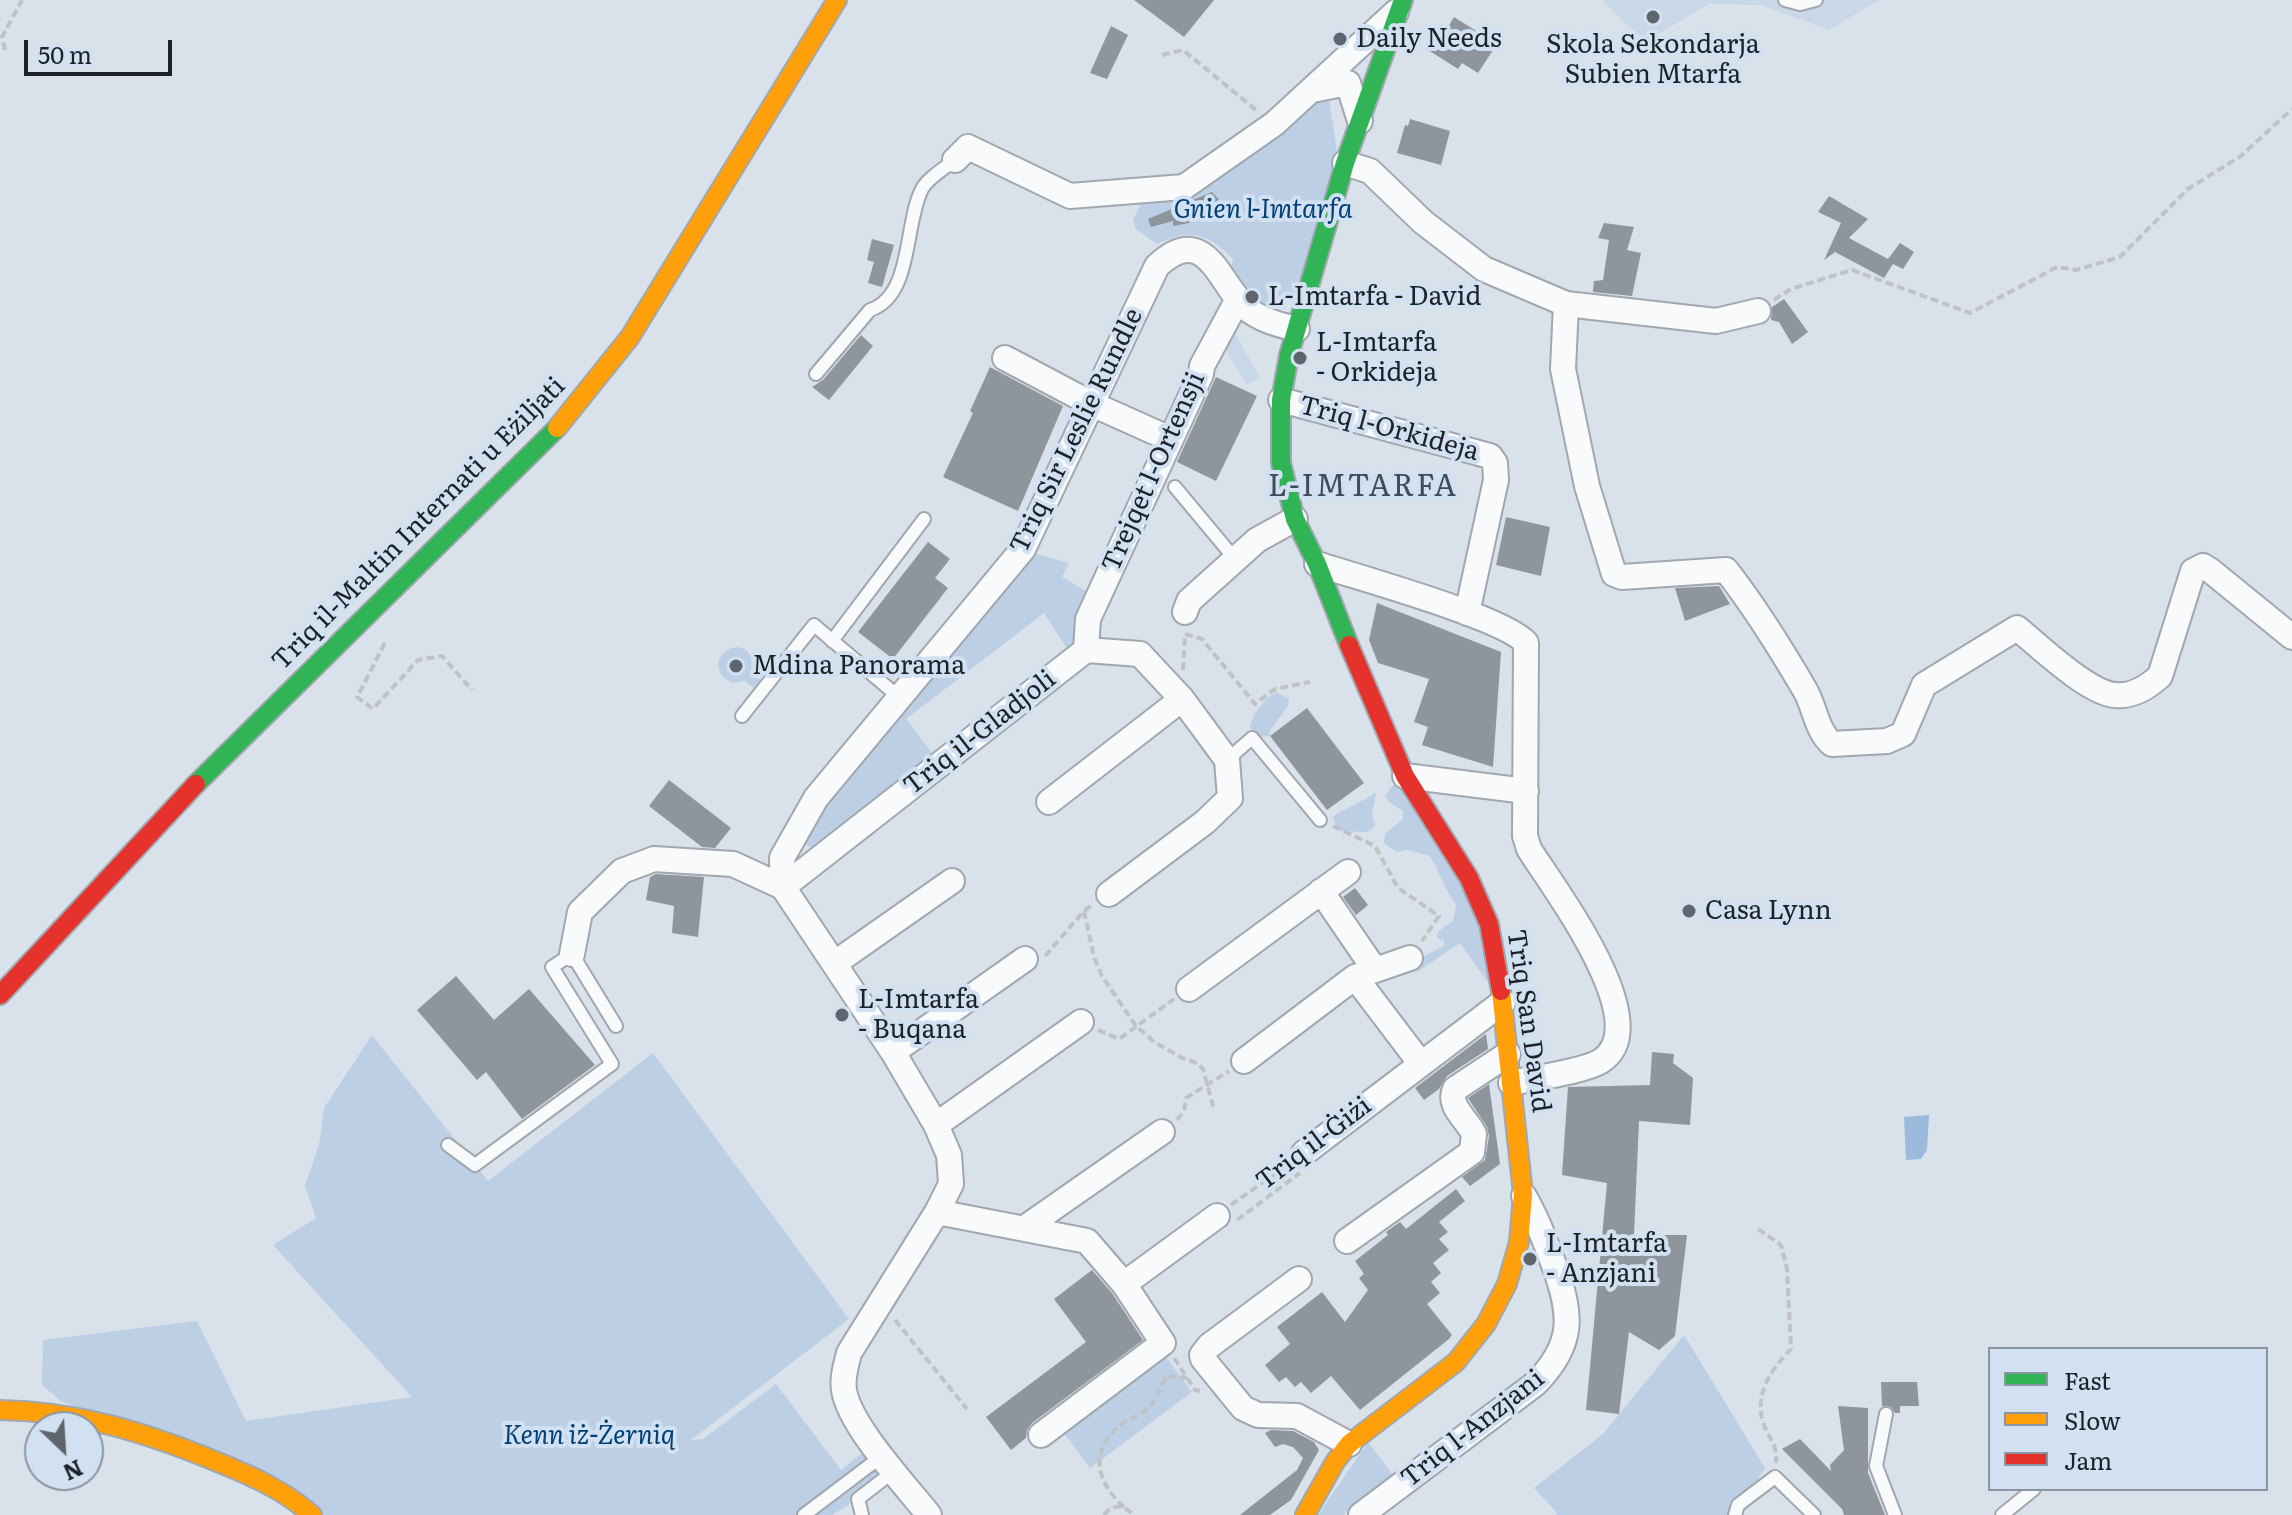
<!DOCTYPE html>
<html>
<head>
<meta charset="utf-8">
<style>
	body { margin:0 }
	#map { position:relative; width:2292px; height:1515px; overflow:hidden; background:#d9e1ea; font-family:Literata,serif }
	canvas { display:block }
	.legend { position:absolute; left:1988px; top:1347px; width:280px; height:144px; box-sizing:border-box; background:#d2e1f1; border:2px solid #8995a1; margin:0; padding:10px 14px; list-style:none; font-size:24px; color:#1c2228 }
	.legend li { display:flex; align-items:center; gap:16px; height:40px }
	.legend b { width:40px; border:2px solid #8995a1 }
	.north { position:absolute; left:24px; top:1411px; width:80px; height:80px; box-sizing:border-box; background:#d2e1f1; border:2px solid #8995a1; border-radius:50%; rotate:155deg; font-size:22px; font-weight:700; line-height:32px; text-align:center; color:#1c2228 }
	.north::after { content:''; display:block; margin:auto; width:28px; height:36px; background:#5e656c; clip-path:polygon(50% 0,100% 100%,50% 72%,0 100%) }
	.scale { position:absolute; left:24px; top:40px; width:148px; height:36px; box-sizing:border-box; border:4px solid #1c2228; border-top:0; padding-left:10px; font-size:24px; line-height:28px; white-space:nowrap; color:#1c2228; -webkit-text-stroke:6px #d2e1f1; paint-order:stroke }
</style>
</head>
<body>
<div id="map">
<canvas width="2292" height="1515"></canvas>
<ul class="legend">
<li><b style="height:10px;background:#30b455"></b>Fast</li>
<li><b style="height:10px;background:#ff9f0a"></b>Slow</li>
<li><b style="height:10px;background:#e5322d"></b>Jam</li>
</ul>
<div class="north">N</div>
<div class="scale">50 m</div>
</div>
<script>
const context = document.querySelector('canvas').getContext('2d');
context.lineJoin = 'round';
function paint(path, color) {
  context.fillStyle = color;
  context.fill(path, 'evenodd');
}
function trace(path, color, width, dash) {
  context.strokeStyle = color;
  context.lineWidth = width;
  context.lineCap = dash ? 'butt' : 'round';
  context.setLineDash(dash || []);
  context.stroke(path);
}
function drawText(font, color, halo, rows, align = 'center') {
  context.font = font + ' Literata,serif';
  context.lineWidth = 8;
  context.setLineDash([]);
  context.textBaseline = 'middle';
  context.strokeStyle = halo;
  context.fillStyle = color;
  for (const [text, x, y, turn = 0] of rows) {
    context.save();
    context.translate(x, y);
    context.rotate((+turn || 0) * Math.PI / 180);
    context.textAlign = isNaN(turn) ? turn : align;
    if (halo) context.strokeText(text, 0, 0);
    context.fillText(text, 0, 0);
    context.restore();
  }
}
const built = new Path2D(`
	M1602,0h277l-50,30 -68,-25 -52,-1 -64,38z
	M1234,331l26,47 -14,7 -26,-46z`);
const green = new Path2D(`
	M1328,92l9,59 -42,145 -22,13 -28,-11 -15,-27 3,-12c-26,-26 -42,-31 -76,-15l-21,-15 -3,-9 11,-23 103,-45z
	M1033,553l36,10 -7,14 32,19 -25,56 -25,-39 -138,106 28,37 -118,96 -19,-14z
	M737,647l8,2 6,7 1,17 14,12 -6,8 -15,-12 -12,2c-21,-8 -19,-33 4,-36z
	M1276,692l13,7 -1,7 -18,25v5l-13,1 -7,-10c3,-14 14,-28 26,-35z
	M1396,782l75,117 24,93 -35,-49 -43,29 -7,-9 34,-17v-6l-7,-2 2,-7 14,-10 3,-16c-11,-15 -16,-32 -26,-49l-22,-6 -11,2 -13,-9 1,-9 18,-15v-8l-14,-9 -4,-7z
	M1376,793l-4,20 3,13 -8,6 -28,-1 -6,-12 2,-4z
	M372,1035l116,146 165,-128 196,266 -158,121 12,-1 73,-55 65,86 26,-21 25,29 -60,37h-508l-263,-114 -19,-16 1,-45 154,-19 49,100 166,-24 -139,-152 43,-27 -11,-32 14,-41 5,-37z
	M1684,1335l81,133 -29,47h-181l2,-2 -23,-25 69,-54z
	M1163,1353l29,39 -102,76 -29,-39z
	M1368,1442l25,33 -50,40h-25z`);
const water = new Path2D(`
	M1929,1115l-2,35 -6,9 -15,1 -2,-43z`);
const building = new Path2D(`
	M1134,0h80l-30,37z
	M1454,17l43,27 -19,29 -16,-10 -4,6 -33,-21 14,-20 6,4z
	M1111,26l17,9 -21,44 -17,-6z
	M1410,119l40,12 -9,34 -44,-12 8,-28 3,1z
	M1212,192l10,11 -32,13 -1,7 -16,3v-5l-22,6 -3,-8z
	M1829,196l39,23 -19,19 39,21 12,-16 14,9 -11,17 -10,-5 -9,14 -49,-26 -11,8 17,-37 -23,-11z
	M1604,223l30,4 -7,23 14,3 -9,43 -39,-4 1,-11 9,-1 6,-40 -11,-2z
	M872,239l22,6 -12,42 -14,-4 6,-21 -7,-2z
	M1784,299l24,33 -16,12 -13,-22 -8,-2 1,-13z
	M861,335l12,11 -44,54 -17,-13 11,-7z
	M990,367l73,39 -45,105 -75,-34 30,-64 -3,-2z
	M1216,377l41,19 -41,85 -39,-19z
	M1506,517l44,10 -9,49 -45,-11z
	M928,542l22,17 -15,19 13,10 -55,71 -35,-27z
	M1719,586l11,18 -45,17 -10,-33z
	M1377,603l124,49 -8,115 -71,-22 6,-18 -14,-5 15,-43 -51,-16 -9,-23z
	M1307,708l57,75 -37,27 -57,-74z
	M669,780l62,48 -16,20 -13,-1 -53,-41z
	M656,874l48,3 -6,60 -26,-4 2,-27 -28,-6 4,-23z
	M1355,888l13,17 -12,10 -13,-18z
	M456,976l38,44 35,-31 66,76 -73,54 -36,-47 -9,8 -60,-70z
	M1486,1034l2,15 -41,27 -8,13 -15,11 -9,-12z
	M1652,1052l22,2 -1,9 20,15 -3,47 -51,-4 -5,114h53l-12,101 -16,14 -30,-18 -10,82 -33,-4 21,-227 -45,-8 6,-88 82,-2z
	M1489,1084l11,80 -30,22 -8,-9 23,-17 4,-24 -2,-9 -19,-29z
	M1456,1189l9,12 -26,21 9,10 -9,7 10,11 -16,13 8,10 -10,9 9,11 -13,11 25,31 -3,4 -89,71 -29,-34 -20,17 -10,-11 -6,5 -9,-10 -7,5 -14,-17 25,-21 -13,-17 45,-35 23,30 23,-32 -9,-12 5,-4 -9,-13 33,-26 -2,-3 14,-10 6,7z
	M1092,1270l20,23 31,47 -111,83 -5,7 -1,8 -15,12 -25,-33 100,-75 -32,-43z
	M1881,1382h36l2,24h-19v7h-5l-4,-6 -9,-1z
	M1838,1406l30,2v65l17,42h-41l-2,-6 -60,-60 18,-10 31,32 -1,-6 14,-15z
	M1271,1430l22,1 21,11 5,8 -28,50 -21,15h-30l57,-45 6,-12 -10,-11 -10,-3 -8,3 -10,-14z`);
const path = new Path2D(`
	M5,50l-3,-13 20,-37
	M1162,55l21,-5 73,60
	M1774,300l17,-11 61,-19 118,43 87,-46 19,3 44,-13 68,-68 53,-33 51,-47
	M1185,634l17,5 53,65 20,-15 35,-7
	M385,643l-28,54 16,12 45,-49 24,-4 30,34
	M1183,670l2,-35
	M1333,826l42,20 23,42 41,28 -17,25
	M1084,911l10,46 8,19 34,50 18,16 28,16 15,5 6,6 11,41
	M1045,956l39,-45 10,-7
	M1098,1030l21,9 55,-40
	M1177,1120l7,-9 2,-13 43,-27
	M1231,1205l58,-41
	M1237,1220l63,-47
	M1758,1229l23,16 6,24 4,80c-19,19 -37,45 -28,73 5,17 15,21 13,41
	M895,1320l72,89
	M1174,1358l21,32 5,1
	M1124,1507c-28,-25 -36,-57 -2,-83 8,-6 19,-9 27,-16 9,-8 11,-23 18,-32l20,2
	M1104,1515c8,-11 20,-11 29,0`);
const lane = new Path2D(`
	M1785,0l15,4 16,-4
	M816,374l54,-64c43,-14 34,-86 52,-121 6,-11 23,-21 33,-29
	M1175,487l60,72
	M832,641l92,-122
	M742,716l72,-91 86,73
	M1227,760l25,-22 68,82
	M448,1145l27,20 137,-101 -60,-97 20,-13 44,72
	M1886,1414l-10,52 19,49
	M804,1515l78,-59
	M862,1515l-4,-16 36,-28
	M1735,1515l3,-10 37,-28 39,38
	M2002,1515l32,-26`);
const street = new Path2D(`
	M1312,90l36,-7 12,38
	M955,160l13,-13 102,49 114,-9 90,-63 122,-112
	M1345,163l25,8 53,51 61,47 82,35 150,17 42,-10
	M1566,304l-3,65 24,117 27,88 8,3 104,-7c29,37 55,79 79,120 10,17 11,40 27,54l55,-3 16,-7 21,-49 93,-57c22,18 71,65 98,67 17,2 34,-9 45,-19l33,-105 10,-5 8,5 81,66
	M1005,358l87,46 78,35
	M1281,400l209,56 5,7 1,17 -29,133
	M1317,564c39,13 189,54 209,79l-1,193 4,13c23,37 129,175 72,212 -18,11 -67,17 -90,22
	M1185,612l4,-11 68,-61 38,-21
	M1086,650l2,-31 113,-245 1,-8 36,-67
	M1405,776l121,15
	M1049,802l133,-103
	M783,887l-1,-29 34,-60 207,-249 134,-283c51,-48 63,24 93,45 14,10 30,14 47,18
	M783,887l303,-237 54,4 42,45 45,61 3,38 -25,24 -96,72
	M783,887l110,165 43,73 13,30 2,29 -14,28 -88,141c-3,12 -7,25 -5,37 5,35 62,96 85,125
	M1321,891l54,79
	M572,954l8,-42 42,-41 32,-12 79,5 50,23
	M835,963l117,-82
	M1355,977l66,87
	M1189,989l159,-117
	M893,1052l132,-93
	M1244,1061l111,-84 55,-19
	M936,1125l145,-103
	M1304,1153l199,-151
	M937,1212l150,29 37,43 39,59 -122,92
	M1026,1227l136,-95
	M1347,1241l125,-89 2,-18c-7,-15 -27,-28 -19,-45l53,-35
	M1299,1279l-90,67 -7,9 1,4 40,49 15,7 39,1 52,28
	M1124,1284l93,-68
	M1361,1515l174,-131c40,-40 37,-69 19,-119 -9,-24 -17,-47 -30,-69`);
const fast = new Path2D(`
	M1349,645l-32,-81 -22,-45 -14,-56v-63l8,-45 56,-192 58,-163
	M196,784l361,-356`);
const slow = new Path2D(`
	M557,428l73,-91 207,-337
	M0,1410c76,1 145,22 215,51 35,14 69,29 97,54
	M1305,1515l30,-53 14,-18 107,-82 30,-38 21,-40 12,-42 4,-48 -22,-203`);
const jam = new Path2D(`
	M1349,645l56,131 64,102 20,46 12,67
	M0,995l196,-211`);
const markers = [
	[1653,17,8,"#5e656c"],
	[1340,39,8,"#5e656c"],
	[1252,297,8,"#5e656c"],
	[1300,358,8,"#5e656c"],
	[736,666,8,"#5e656c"],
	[1689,911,8,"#5e656c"],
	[842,1015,8,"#5e656c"],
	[1530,1259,8,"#5e656c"]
];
const poiNames = [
	["Daily Needs",1356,39],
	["Skola Sekondarja",1653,45,"center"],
	["Subien Mtarfa",1653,75,"center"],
	["L-Imtarfa - David",1268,297],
	["L-Imtarfa",1316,343],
	["- Orkideja",1316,373],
	["Mdina Panorama",752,666],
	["Casa Lynn",1705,911],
	["L-Imtarfa",858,1000],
	["- Buqana",858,1030],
	["L-Imtarfa",1546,1244],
	["- Anzjani",1546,1274]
];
const parkNames = [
	["Gnien l-Imtarfa",1263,210],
	["Kenn iż-Żerniq",589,1436]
];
const streetNames = [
	["Triq l-Orkideja",1389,429,15],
	["Triq Sir Leslie Rundle",1077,431,-64],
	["Trejqet l-Ortensji",1154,472,-66],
	["Triq il-Maltin Internati u Eżiljati",419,524,-45],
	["Triq il-Gladjoli",980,733,-38],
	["Triq San David",1528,1021,82],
	["Triq il-Ġiżi",1314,1144,-37],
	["Triq l-Anzjani",1473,1429,-38]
];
const quarterNames = [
	["L-IMTARFA",1363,487]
];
paint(built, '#c9d8e8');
paint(green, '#bccfe4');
paint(water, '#9cbadc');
paint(building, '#8f959c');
trace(lane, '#a1a7ae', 16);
trace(street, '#a1a7ae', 28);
trace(fast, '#a1a7ae', 22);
trace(slow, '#a1a7ae', 22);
trace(jam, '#a1a7ae', 22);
trace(path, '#c0c3c6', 4, [8, 4]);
trace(lane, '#f9fafc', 12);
trace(street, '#f9fafc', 24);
trace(fast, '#30b455', 18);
trace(slow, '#ff9f0a', 18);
trace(jam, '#e5322d', 18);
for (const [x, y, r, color] of markers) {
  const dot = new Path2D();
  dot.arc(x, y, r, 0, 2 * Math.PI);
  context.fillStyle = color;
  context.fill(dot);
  trace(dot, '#d2e1f1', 3);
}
drawText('26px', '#1c2228', '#d2e1f1', poiNames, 'left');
drawText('italic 26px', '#014176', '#d2e1f1', parkNames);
drawText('26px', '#1c2228', '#d2e1f1', streetNames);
context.letterSpacing = '2px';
drawText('30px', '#3f4c59', '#d2e1f1', quarterNames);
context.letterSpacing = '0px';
</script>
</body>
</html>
